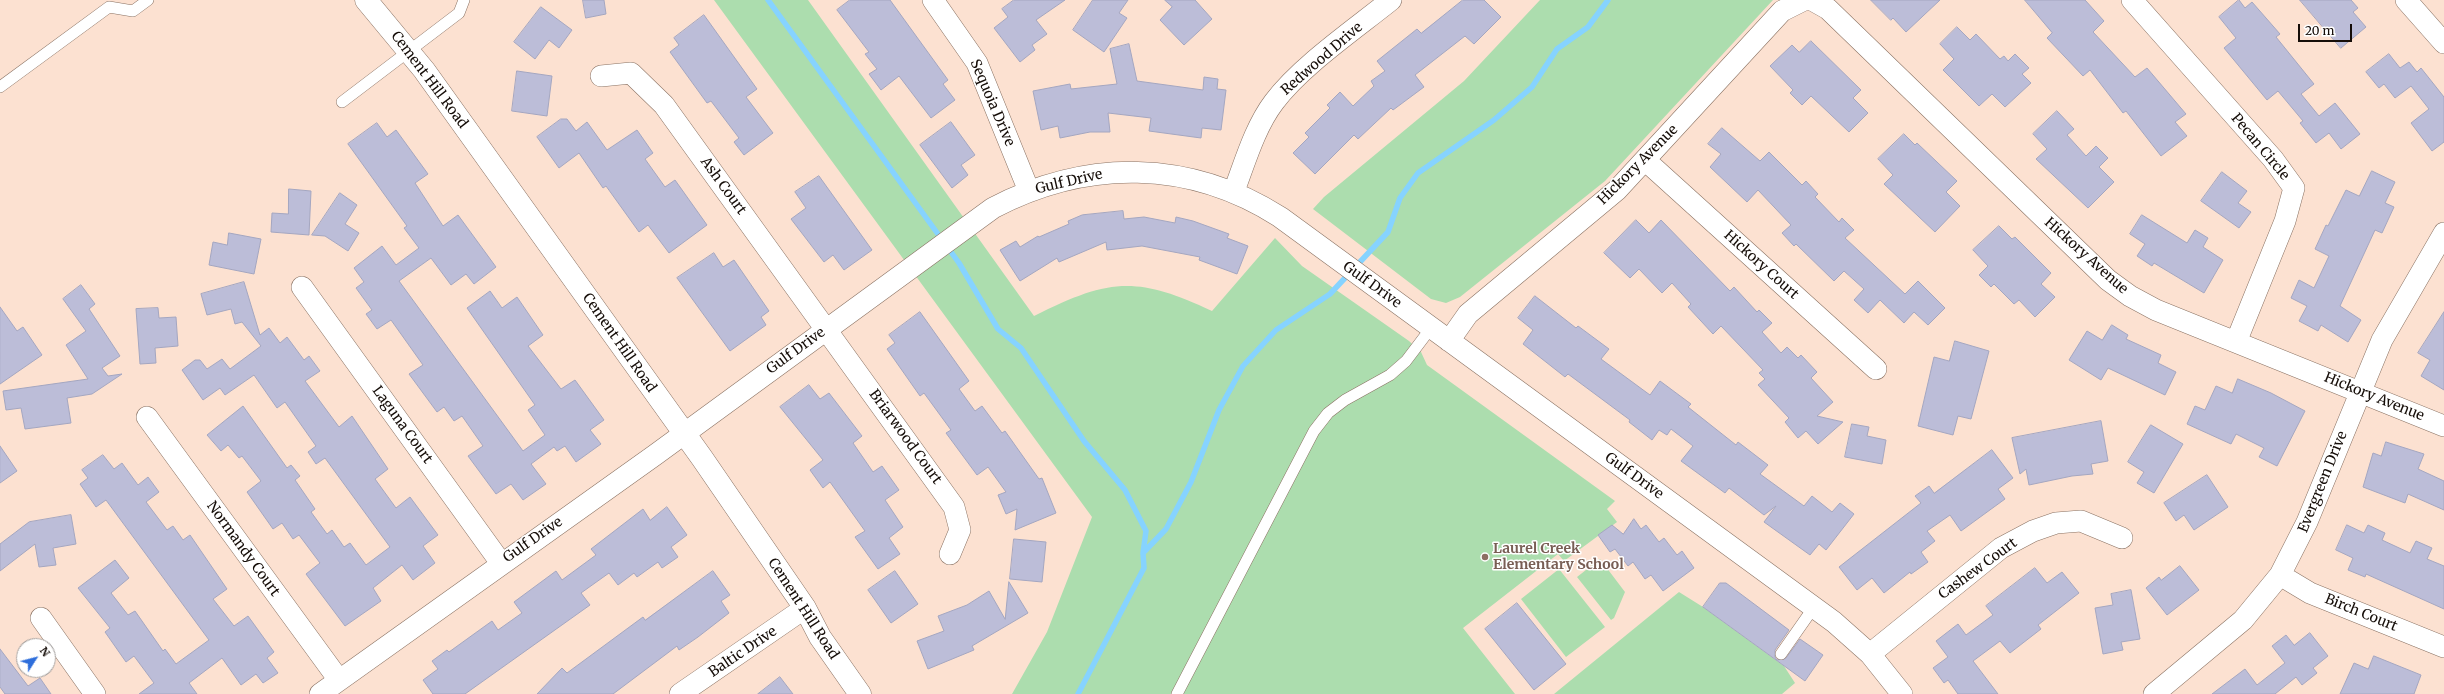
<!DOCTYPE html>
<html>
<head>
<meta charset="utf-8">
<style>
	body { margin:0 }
	#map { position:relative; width:2444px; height:694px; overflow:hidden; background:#fce1d1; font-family:Merriweather,serif }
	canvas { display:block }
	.north { position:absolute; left:16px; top:638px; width:40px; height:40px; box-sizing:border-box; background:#fff; border:1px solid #a19e9c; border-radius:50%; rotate:54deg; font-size:11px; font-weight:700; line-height:16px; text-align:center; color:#150d08 }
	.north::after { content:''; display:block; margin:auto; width:14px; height:18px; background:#2e6edb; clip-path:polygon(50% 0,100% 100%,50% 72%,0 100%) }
	.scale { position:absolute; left:2298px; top:24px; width:54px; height:18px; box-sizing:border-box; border:2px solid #150d08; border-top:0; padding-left:5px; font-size:12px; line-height:14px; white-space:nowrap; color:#150d08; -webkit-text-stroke:3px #fff; paint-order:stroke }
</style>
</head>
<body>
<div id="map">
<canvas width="2444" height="694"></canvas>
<div class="north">N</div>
<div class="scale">20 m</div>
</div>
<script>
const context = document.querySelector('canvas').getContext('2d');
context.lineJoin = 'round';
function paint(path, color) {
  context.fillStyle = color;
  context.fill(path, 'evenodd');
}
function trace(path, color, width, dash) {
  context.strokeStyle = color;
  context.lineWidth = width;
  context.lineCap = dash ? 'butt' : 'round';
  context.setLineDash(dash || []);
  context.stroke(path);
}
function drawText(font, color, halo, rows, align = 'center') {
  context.font = font + ' Merriweather,serif';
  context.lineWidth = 3;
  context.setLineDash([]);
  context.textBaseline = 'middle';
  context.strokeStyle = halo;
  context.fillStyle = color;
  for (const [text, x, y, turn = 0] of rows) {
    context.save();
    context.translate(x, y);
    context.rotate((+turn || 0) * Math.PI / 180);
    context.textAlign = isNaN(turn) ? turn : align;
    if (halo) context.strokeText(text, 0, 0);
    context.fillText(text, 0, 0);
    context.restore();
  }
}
const green = new Path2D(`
	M714,0h94l226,316c74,-37 102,-41 178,-5l63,-73 27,28 107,75 12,11 6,13 188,136 -8,8 10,13 -53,39 -6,-7 -95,74 52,66h-503l35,-62 45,-115z
	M1540,0h233l-168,181 -145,116 -14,6 -15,-4 -118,-90 11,-12 140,-116z
	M1600,559l25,33 -11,26 -3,2 -34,-43z
	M1559,569l46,58 -39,30 -45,-58z
	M1679,592l24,15 81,59 11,17 -13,11h-228z`);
const stream = new Path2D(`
	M768,0l191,263 39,66 23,19 63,93 41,49 21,41 -3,22
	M1078,694l66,-126 -1,-15 23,-24 25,-47 28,-72 24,-44 33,-36 54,-36 58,-62 12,-34 18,-25 76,-53 38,-33 25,-38 31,-22 20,-27`);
const building = new Path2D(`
	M583,0h21l2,14 -20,4z
	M850,0h40l58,80 -5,4 12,16 -24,18 -32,-42 -18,14 -12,-16 8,-5 -12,-15 4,-2 -32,-42z
	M1014,0h51l-29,20 11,14 -15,11 3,5 -15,12 -26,-34 14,-11 -6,-8z
	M1093,0h35l-9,13 8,5 -23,34 -31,-22z
	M1165,0h30l17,19 -28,26 -24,-25 12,-13z
	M1463,0h21l17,17 -27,27 -9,-8 -50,39 9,12 -31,23 -2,-2 -33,31 -4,-4 -39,39 -22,-21 16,-16 -4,-4 25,-25 -3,-3 13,-13 13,14 21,-20 -3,-5 14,-10 -8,-10 40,-32 4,4z
	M1871,0h69l-34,32 -13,-14 -2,2z
	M2025,0h60l19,21 -11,11 42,45 12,-9 39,46 -11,8 12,14 -26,20 -35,-45 -3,2 -33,-43 -7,6 -36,-38 5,-5z
	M2239,0l6,8 7,-6 28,32 -4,3 38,47 -13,10 18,22 16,-13 25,31 -19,15 -12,-16 -13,10 -16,-20 3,-2 -25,-30 -11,9 -43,-52 12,-10 -17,-21z
	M2300,0h51l7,8 -5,4 13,15 -25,21z
	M541,7l31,23 -13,18 -10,-8 -14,19 -21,-17z
	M704,15l53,74 -11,8 27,36 -29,22 -10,-13 5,-4 -28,-37 -4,2 -37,-51 9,-7 -5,-7z
	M1957,27l13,13 6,-6 24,25 4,-3 4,5 7,-7 14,14 -7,6 9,9 -26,24 -13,-13 -13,12 -36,-36 11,-11 -14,-15z
	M1811,41l50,49 -8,8 15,15 -19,19 -38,-36 -9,9 -12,-12 3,-3 -23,-24 22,-21 7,7z
	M1129,44l8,37 66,9 1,-13 14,2 -1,10 9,1 -5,40 -19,-2 -1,10 -52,-7 2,-13 -43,-5 2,19h-20l-30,6 -2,-12 -17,4 -8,-39 37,-7 1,5 46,-5 -7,-35z
	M2389,54l11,14 9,-6 8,10 4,-4 23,29v45l-12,9 -21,-28 18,-14 -18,-23 -16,12 -11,-14 -5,4 -13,-16z
	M517,71l35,5 -5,40 -35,-5z
	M2057,111l17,18 -7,6 19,21 10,-10 12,12 -9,9 15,15 -26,26 -52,-49 11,-10 -14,-15z
	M561,119h6l9,12 11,-9 20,28 30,-20 16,23 -8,6 20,28 10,-7 32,45 -38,28 -21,-28 -9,7 -33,-46 -3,2 -24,-35 -20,15 -22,-31z
	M951,122l24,33 -14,10 7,10 -16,13 -32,-43z
	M377,123l10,14 9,-7 32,44 -13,9 28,43 15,-11 38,52 -22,17 -8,-10 -15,11 -20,-27 -32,23 124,170 22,-16 -17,-25 7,-5 -68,-97 23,-17 12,17 15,-11 26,38 -15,11 33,43 14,-9 29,40 -14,10 11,14 -25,18 -11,-16 -8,5 -3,-4 -23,17 15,20 -23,16 -12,-16 -15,10 -28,-38 15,-10 -21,-30 -8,5 -10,-14 -7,5 -28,-38 14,-9 -32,-45 -14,9 -11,-15 6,-4 -16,-22 8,-6 -10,-14 28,-22 14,19 23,-17 -15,-20 3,-2 -59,-82z
	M1722,128l38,33 9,-9 33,33 4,-4 12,13 -3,3 24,25 3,-4 12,12 -9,8 60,56 13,-13 27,27 -17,17 -14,-13 -10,11 -24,-23 -12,13 -14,-13 10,-11 -20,-18 -10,10 -38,-37 -2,2 -12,-13 9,-8 -33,-35 -11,12 -37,-35 11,-13 -13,-10z
	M1904,134l11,11 2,-2 40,38 -11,11 14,14 -25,26 -51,-48 9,-9 -15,-16z
	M2372,171l23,11 -10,21 9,4 -12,26 -7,-3 -35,76 21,14 -13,22 -27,-17 -3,6 -19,-10 8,-15 -16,-8 8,-18 15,8 15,-32 -14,-7 11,-24 2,1 18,-36 13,6z
	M2222,172l25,19 -9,12 13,9 -12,16 -38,-27z
	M819,176l53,74 -28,20 -11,-15 -9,7 -33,-43 15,-11 -11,-16z
	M289,189l22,2 -2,44 -38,-3 1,-19 16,1z
	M340,193l17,12 -12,19 14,9 -11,18 -23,-15 -13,-1z
	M1123,211l1,8 20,-2 31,6 1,-6 17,4 36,13 -2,4 21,8 -11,28 -38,-14 1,-3 -58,-11 -35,4 -1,-8 -47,20 -2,-4 -37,23 -20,-31 16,-9 4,6 18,-11 1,1 30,-13 -1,-3 14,-6z
	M2142,215l45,28 8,-13 13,8 -5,9 20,13 -19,33 -50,-30 -2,3 -15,-10 8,-12 -15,-10z
	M1636,220l13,13 12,-13 69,71 4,-4 23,25 2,-2 13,13 -10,9 19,21 6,-6 11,11 3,-3 16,17 -6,6 22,24 -16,14 26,6 -25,22 -12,-13 -8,7 -13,-16 4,-4 -31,-33 7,-6 -6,-6 4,-3 -42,-44 -8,8 -25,-27 3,-3 -19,-21 -10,10 -23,-24 -9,9 -26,-25z
	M1999,226l13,13 3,-2 36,36 -10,11 14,13 -20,20 -16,-17 -5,4 -20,-20 -3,3 -12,-12 9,-9 -15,-16z
	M229,233l32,6 -7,35 -45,-9 4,-23 14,3z
	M714,253l9,14 11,-7 35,51 -8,6 5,8 -36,26 -53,-73z
	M244,282l16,53 9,-7 11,15 7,-6 17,23 5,-4 11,15 -15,10 34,46 13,-11 36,53 -13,10 21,29 14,-11 28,38 -15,11 12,17 -22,17 -11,-15 -29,23 8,13 -36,25 -39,-52 14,-11 -21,-28 -6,4 -11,-16 -9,6 -26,-37 14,-11 -19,-25 -3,2 -11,-13 -7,6 -14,-16 36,-29 44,62 4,-3 9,11 -5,4 20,29 -4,3 16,22 5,-4 12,17 6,-4 16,22 24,-18 -65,-89 -9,6 -8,-12 8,-6 -31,-44 -8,6 -23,-33 -29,20 -5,-7 -17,12 -21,-30 13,-10h5l7,9 15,-10 8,10 31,-23 -19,-24 -7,2 -4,-15 -24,6 -6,-21z
	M81,285l14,19 -6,5 31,47 -18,12 6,8 14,-2 -30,20 -25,4 4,25 -46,6 -4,-21 -15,2 -3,-19 85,-12 -22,-34 20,-14 -23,-32z
	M1535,296l41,32 2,-2 31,23 -8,10 49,36 10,-14 31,23 -3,3 48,38 2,-3 30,23 -8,9 44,32 8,-10 20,16 8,-9 14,11 -28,36 -7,-6 -9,11 -46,-33 12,-16 -12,9 -35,-27 -4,5 -44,-32 12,-15 -22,-17 -4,6 -8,-5 -7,10 -23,-18 1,-2 -62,-46 -3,3 -42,-33 10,-14 -15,-12z
	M0,307l17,24 6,-4 19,28 -42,29z
	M158,308l1,10 17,-1 2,29 -23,2 1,15 -16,1 -4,-55z
	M920,312l49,69 -10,8 16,22 7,-5 20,27 3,-2 34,48 3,-1 14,35 -41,17 2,-21 -11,5 -8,-19 8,-3 -18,-25 -11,8 -31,-42 5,-3 -27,-37 -4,3 -33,-47 8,-6 -6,-8z
	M2444,312v78l-23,-14 9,-16 -12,-7z
	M2112,325l16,10 -2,4 35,16 -3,8 18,9 -11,23 -57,-27 -7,12 -32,-20 18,-29 15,9z
	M1955,341l34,10 -18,68 -13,-3 -5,19 -35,-9 16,-69 15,4z
	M2238,379l33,14 34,18 -28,55 -18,-9 5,-9 -28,-14 -5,10 -44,-20 8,-18 10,4 11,-24 16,7z
	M809,385l11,14 9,-6 33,43 -9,7 20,29 9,-6 17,24 -14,10 18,27 -14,11 11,16 -22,15 -23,-32 10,-6 -35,-49 -7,6 -13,-18 13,-10 -43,-53z
	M2101,421l7,40 -17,3 2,10 -21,2 -43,9 -3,-16 -6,5 -8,-36z
	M1852,424l17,3 -2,9 19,4 -4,24 -37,-7z
	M2151,425l32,19 -29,49 -17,-10 7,-11 -16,-10z
	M2386,442l38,12 -6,15 26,12v29l-36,-16 -3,9 -42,-16 10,-34 8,3z
	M0,446l17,25 -17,12z
	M1992,450l21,28 -15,11 7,10 -44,32 -11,-16 -23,16 8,10 -14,11 7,10 -17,12 -1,-2 -26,21 -12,-15 -15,12 -18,-23 82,-64 -6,-7 14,-10 5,7z
	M103,455l11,14 8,-6 16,22 10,-8 11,15 -13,10 21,28 6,-4 10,14 7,-5 37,54 -14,10 21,27 14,-10 26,36 -7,6 11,15 -15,10 -7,-9 -15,11 -19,-27 -33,25 8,11h-58l15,-11 -20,-27 -8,6 -21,-30 5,-4 -32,-40 37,-28 14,18 -18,15 17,22 7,-4 28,40 2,-2 11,15 33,-24 -103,-140 -10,7 -16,-23 8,-6 -6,-8z
	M2207,475l21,32 -34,23 -10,-15 -8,6 -12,-18z
	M667,507l20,28 -16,12 7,10 -16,11 -4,-6 -21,15 -3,-4 -16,12 -9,-12 -28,20 9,12 -125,89h-32l-10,-14 15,-11 -6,-8 15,-11 2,2 43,-31 6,9 24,-17 -8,-11 42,-31 6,9 34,-25 -5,-6 52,-40 7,11z
	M71,515l5,29 -23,4 3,17 -17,2 -4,-23 -35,27v-27l29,-22z
	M1634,519l7,10 5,-4 13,17 5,-4 13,17 5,-4 12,17 -31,23 -12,-16 -6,4 -12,-17 -5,4 -13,-17 -5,3 -12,-17 14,-10 11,9z
	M2347,525l17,8 4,-8 17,8 -3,7 28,13 6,-12 16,7 -5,11 17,7v43l-78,-35 -1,3 -17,-7 5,-12 -17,-8z
	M1014,539l32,3 -4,40 -32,-3z
	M2180,566l19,24 -32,25 -21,-27 13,-11 2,3z
	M2035,568l12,15 15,-11 17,21 -41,32 3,4 -31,24 -10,-12 -27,20 25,33h-40l-10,-14 -4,3 -11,-15 15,-11 -12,-16 22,-17 8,11 27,-20 -7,-9z
	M713,571l17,24 -9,6 8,12 -31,24 -19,13 -2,-4 -64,48h-76l25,-26 5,5 76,-56 2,3z
	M895,571l23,33 -27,19 -23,-33z
	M1009,582l19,31 -56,33 2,4 -46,19 -11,-28 27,-10 -6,-15 29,-11 22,-14 16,28z
	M1720,583h6l63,47 -14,20v7l2,3 9,-2 14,-19 23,16 -18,26 -102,-74z
	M2131,590l9,49 -19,3 2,8 -20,4 -8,-46 18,-3 -2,-11z
	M1517,603l49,61 -32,26 -49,-61z
	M2310,633l18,23 -15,12 4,5 -15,12 -6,-8 -21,17h-63l33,-25 12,16 28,-22 -13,-17 14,-11 8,10z
	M0,649l28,37 12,-8 11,16h-46l-5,-7z
	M2374,656l47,19 -7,19h-74l14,-31 14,6z
	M780,677l13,17h-35z`);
const lane = new Path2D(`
	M0,87l109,-80 24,4 15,-11
	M342,102l117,-89 5,-13
	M1781,654l33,-47
	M1177,694l137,-263 14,-18 17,-13 45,-25 16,-14 25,-33`);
const street = new Path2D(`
	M933,0l44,63 52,128
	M1812,0l16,9 30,29 250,242 22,16 26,14 288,116
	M2132,0l141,159 21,29 -9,33 -49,121
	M2406,0l38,43
	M601,76l30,-3 33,32 290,402 6,23 -10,24
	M1645,160l231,209
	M1234,191c11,-29 21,-64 40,-89 27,-36 81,-73 117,-102
	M302,287l199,276
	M1449,341l19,-27 149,-124 165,-179 22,-11
	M147,417l192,263
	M2280,575l30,18 134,54
	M41,618l54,76
	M1870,654l131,-106 32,-17 23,-8 25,-2 41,17
	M320,694l335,-239 338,-247c94,-49 196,-49 287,9l554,405 36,32 32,40
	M680,694l125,-86
	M2154,694l89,-74 37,-45 27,-53 75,-182 62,-107`);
const secondary = new Path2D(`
	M366,0l58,70 278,388 103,150 15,29 40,57`);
const markers = [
	[1485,557,4,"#8d6e63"]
];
const streetNames = [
	["Redwood Drive",1322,59,-41],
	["Cement Hill Road",429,80,53],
	["Sequoia Drive",992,103,67],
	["Pecan Circle",2260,147,50],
	["Hickory Avenue",1638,165,-45],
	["Gulf Drive",1069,182,-13],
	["Ash Court",723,186,54],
	["Hickory Avenue",2086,256,42],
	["Hickory Court",1761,265,42],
	["Gulf Drive",1372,285,36],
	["Cement Hill Road",619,343,55],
	["Gulf Drive",796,351,-36],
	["Hickory Avenue",2374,397,22],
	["Laguna Court",402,425,54],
	["Briarwood Court",905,437,54],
	["Gulf Drive",1634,476,36],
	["Evergreen Drive",2323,482,-68],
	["Gulf Drive",533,540,-35],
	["Normandy Court",243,549,54],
	["Cashew Court",1978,569,-36],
	["Cement Hill Road",803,609,57],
	["Birch Court",2361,613,22],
	["Baltic Drive",743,652,-34]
];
const educationNames = [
	["Laurel Creek",1493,549],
	["Elementary School",1493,565]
];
paint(green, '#acddae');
trace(stream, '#86d3ff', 5.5);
paint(building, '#bcbdd8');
trace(building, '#a4a6c0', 1);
trace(lane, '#8a7263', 12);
trace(street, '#8a7263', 22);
trace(secondary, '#8a7263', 23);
trace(lane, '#fff', 11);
trace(street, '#fff', 21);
trace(secondary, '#fff', 22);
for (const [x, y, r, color] of markers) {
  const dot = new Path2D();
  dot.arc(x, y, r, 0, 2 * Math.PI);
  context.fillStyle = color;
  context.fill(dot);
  trace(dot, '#fff', 1.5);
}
drawText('14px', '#150d08', '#fff', streetNames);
drawText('bold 14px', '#785e54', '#fff', educationNames, 'left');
</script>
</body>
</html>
